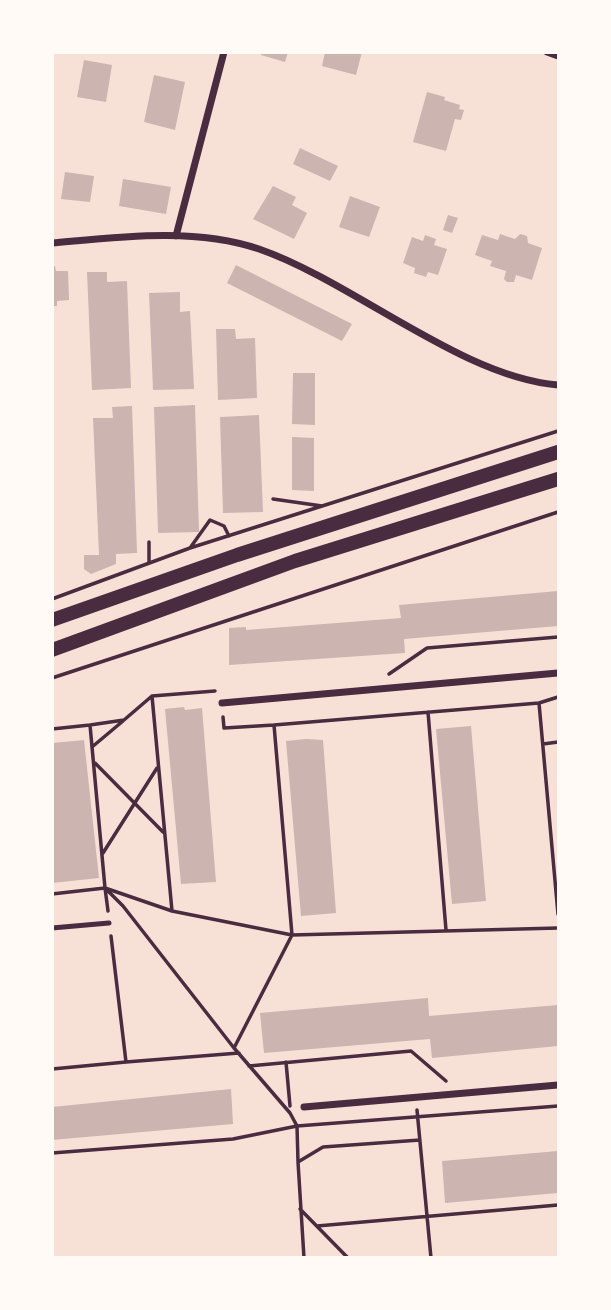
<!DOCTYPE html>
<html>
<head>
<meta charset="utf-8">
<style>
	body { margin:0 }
	#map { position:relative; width:611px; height:1310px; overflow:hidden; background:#f7e1d7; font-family:Lora,serif }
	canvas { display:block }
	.frame { position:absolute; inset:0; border:54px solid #fffaf5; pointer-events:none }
</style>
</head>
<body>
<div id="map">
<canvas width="611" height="1310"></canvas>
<div class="frame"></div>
</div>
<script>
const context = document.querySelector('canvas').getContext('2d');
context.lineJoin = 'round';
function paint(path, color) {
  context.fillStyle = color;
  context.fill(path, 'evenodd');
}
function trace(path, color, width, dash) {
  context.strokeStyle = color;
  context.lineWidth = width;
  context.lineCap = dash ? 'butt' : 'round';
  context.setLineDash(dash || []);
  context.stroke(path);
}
const building = new Path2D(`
	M261,52h27l-3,10 -24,-7z
	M325,52h37l-6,23 -34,-9z
	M84,60l28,5 -6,37 -29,-5z
	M154,75l31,7 -10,48 -31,-8z
	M427,92l18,5 -1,3 16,5 -1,4 5,1 -3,10 -6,-1 -9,32 -33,-9z
	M300,148l38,18 -8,15 -37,-17z
	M65,172l29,4 -4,26 -29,-3z
	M123,179l48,8 -5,27 -47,-8z
	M273,186l23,11 -4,8 15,8 -13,26 -41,-20z
	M350,196l30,11 -11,30 -30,-10z
	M448,215l10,3 -6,15 -9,-3z
	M500,234l15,5 5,-5 7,2 1,7 14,5 -10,32 -16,-5 -2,7h-7l-3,-3 2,-8 -16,-5 2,-5 -17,-6 7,-20 16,5z
	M425,235l11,4 -2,6 13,4 -9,26 -10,-3 -2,5 -12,-4 1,-5 -12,-5 9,-26 11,4z
	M236,265l116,59 -10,17 -115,-58z
	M52,266h3l1,5h12l1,29 -12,1v5h-5z
	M87,272h20v10l20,-1 4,107 -39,2z
	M180,292v20l10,-1 4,78 -41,1 -4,-97z
	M216,329h19l1,10 19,-1 2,60 -39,2z
	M293,373h22v52l-23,-1z
	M195,405l4,127 -41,1 -4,-126z
	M132,406l5,147 -21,1v10l-25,10 -7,-5v-14h15l-6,-137h20l-1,-11z
	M259,415l4,97 -40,1 -3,-96z
	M292,437l22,1v53l-22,-1z
	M558,591v35l-154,13 1,14 -176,12v-37l17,-1v3l155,-12 -2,-13z
	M184,707l1,3 17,-2 14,174 -35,2 -16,-175z
	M471,726l15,175 -34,3 -16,-175z
	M306,739l17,1 13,173 -35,3 -15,-175z
	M84,740l15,138 -47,5v-140z
	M428,998l1,18 129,-11v41l-126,12 -2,-19 -166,14 -4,-40z
	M231,1089l2,35 -181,16v-33z
	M558,1151v42l-113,10 -3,-42z`);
const path = new Path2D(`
	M273,499l49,7
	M149,542v20
	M190,548l20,-28 14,6 5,10
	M52,599l138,-51 368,-117
	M389,674l38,-26 131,-11
	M52,678l506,-166
	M539,703l19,-6
	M428,712l18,218
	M223,717l1,11 50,-3
	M90,725l34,-5 28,-24 63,-5
	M52,729l38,-4 15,163 -53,6
	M543,744l15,-2
	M92,747l31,-26
	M95,763l68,69
	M103,853l54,-85
	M108,911l-3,-23 67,23 -20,-215
	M172,911l120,24 -58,113
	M558,914l-19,-211 -265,22 18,210 266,-7
	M126,1062l113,-9
	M286,1062l4,44
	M249,1066l162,-15 35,30
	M52,1069l74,-7 -15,-126
	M417,1110l14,148
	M52,1153l181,-14 64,-13 -7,-13 -56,-65 -111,-142 -18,-18
	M298,1162l-1,-36 261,-20
	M300,1209l48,49
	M317,1226l241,-21
	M304,1258l-6,-96 25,-15 97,-7`);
const service = new Path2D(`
	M52,928l57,-5`);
const minor = new Path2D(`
	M547,52l11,4
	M176,236l48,-184
	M52,243c67,-6 142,-16 207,6 95,33 202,128 299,136
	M222,703l336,-30
	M304,1107l254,-22`);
const secondary = new Path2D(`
	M52,620l185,-65 321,-103
	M52,650l243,-89 263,-82`);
paint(building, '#ccb4b1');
trace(path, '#4a2c40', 3.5);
trace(service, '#4a2c40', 5);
trace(minor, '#4a2c40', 7);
trace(secondary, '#4a2c40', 14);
</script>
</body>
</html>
